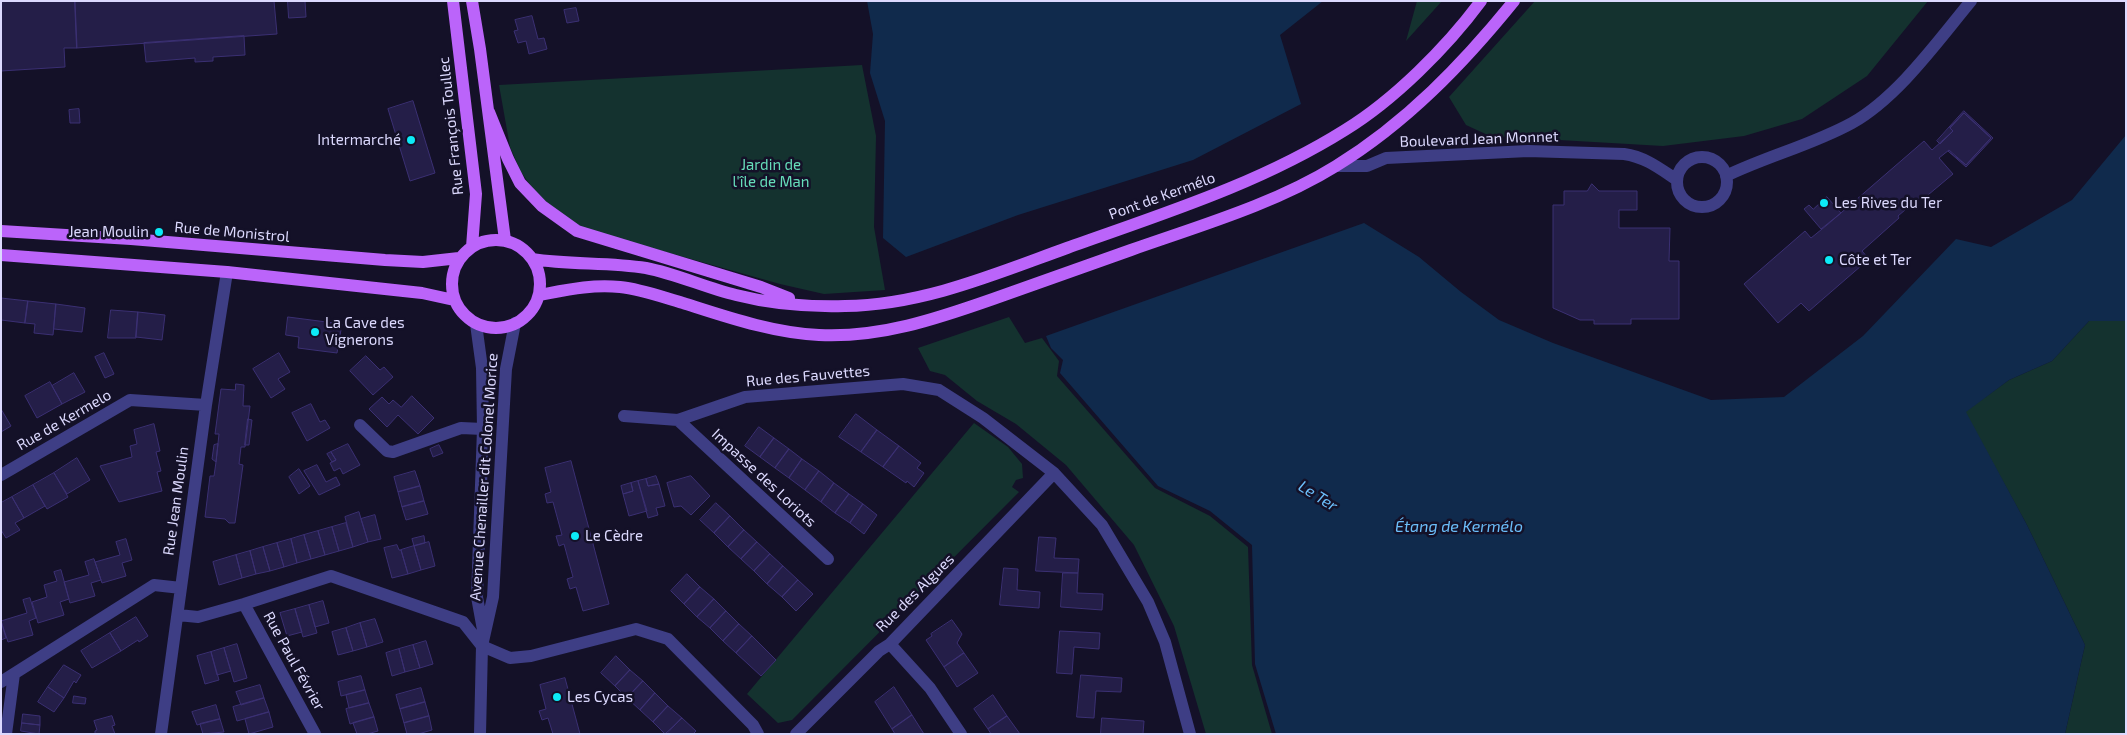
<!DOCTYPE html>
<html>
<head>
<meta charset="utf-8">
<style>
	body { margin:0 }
	#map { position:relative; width:2127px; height:735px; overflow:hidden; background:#141128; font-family:"Exo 2",sans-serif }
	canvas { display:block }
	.frame { position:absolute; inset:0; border:2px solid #dcd9fe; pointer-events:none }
</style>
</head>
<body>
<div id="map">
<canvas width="2127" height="735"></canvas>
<div class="frame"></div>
</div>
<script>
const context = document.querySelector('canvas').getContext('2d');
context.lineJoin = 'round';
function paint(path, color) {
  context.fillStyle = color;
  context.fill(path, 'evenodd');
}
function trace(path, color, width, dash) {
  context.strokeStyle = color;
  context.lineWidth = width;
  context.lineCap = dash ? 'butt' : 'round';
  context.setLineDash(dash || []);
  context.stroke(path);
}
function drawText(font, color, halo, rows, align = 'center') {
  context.font = font + ' "Exo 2",sans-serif';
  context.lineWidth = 5;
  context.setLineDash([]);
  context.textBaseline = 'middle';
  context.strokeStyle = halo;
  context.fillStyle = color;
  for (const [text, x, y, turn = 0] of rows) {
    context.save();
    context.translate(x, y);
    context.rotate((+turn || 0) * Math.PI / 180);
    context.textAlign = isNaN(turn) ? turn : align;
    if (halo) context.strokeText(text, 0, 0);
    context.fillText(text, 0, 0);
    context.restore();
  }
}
const green = new Path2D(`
	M1417,1h25l-36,40z
	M1535,1h393l-61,75 -65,43 -58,17 -81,10 -173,-10 -24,-11 -17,-28z
	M862,65l14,71 -2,91 11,63 -61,4 -44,-10 -196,-55 -46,-33 -17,-24 -11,-25 -11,-62z
	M1009,317l16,26 17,-5 17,23 -2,15 98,112 55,28 38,31 4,118 20,69h-66l-32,-108 -40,-81 -68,-80 -50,-41 -39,-23 -32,-26 -15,-4 -12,-23z
	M2089,321h37v413h-61l20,-89 -58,-120 -62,-113 44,-32 43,-19z
	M974,423l34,24 14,17 1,14 -7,2 -4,7 7,5 -227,228 -14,3 -31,-29z`);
const water = new Path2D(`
	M867,1h456l-43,34 21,69 -108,56 -175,55 -112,42 -23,-19 2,-117 -15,-48 3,-39z
	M2126,135v186h-37l-37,40 -43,19 -43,32 61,113 58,120 -20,89h-789l-21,-70 -3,-119 -42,-34 -52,-25 -98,-113 3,-13 -12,-12 -5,-12 318,-113 55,34 42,35 38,28 54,23 158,57 73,-3 79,-61 93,-97 35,8 81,-47z`);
const building = new Path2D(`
	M1,1h74l2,47h-13l1,19 -64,4z
	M75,1h199l3,33 -200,14z
	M288,1h17l1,16 -17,1z
	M576,8l3,13 -12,2 -3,-13z
	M532,16l6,23 6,-1 3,11 -18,5 -3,-13 -8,2 -4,-12 4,-1 -3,-10z
	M244,36l1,19 -32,2v4l-18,1v-4l-49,4 -2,-19z
	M413,101l22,72 -25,8 -22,-72z
	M79,109l1,14h-10l-1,-13z
	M1964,111l29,27 -27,29 -18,-16 18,14 25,-27 -27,-25 -14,15 3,3 -13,13 -3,-3z
	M1964,113l27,25 -25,27 -17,-15 -10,8 14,16 -31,26 -2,-3 -22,19 1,2 -37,33 7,8 -60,52 -8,-8 -23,20 -34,-39 61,-53 6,7 16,-13 97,-84 8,9 21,-19 -3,-3z
	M1592,184l7,7h38v19h-18v18h51l-1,33h10v58h-48v5h-37v-4h-14l-27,-12v-103h11v-14h23z
	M1827,197l14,16 -20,16 -17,-20 5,-4 4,4z
	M1,298l27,3 -3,22 -24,-3z
	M28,301l28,3 -3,31 -19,-2 1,-9 -10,-1z
	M56,304l29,4 -3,24 -28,-3z
	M111,310l27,2 -2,26h-28z
	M138,312l27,3 -3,25 -26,-3z
	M288,317l54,7 -5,29 -39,-5 1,-11 -13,-2z
	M104,353l10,21 -9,4 -10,-21z
	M279,353l11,19 -12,7 7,10 -14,9 -18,-29z
	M366,356l14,14 4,-3 9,10 -20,18 -23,-24z
	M74,373l11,19 -23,12 -10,-18z
	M50,382l12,22 -25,14 -12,-22z
	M236,384l8,1 -1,21h7l-5,41h-4l-2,17 4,1 -8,58h-6l-4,-4 -20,-2 5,-41h4l2,-14 3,-28h-4l6,-45 14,1z
	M412,396l22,22 -16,16 -20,-19 -11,12 -18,-18 13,-12 7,7 4,-4 8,7z
	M311,404l9,18 5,-2 5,8 -23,13 -15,-28z
	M1,409l10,17 -10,6z
	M856,414l21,16 -16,22 -22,-15z
	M248,419l4,1 -3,25h-4z
	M154,424l6,27 -4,1 5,19 -4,1 5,19 -43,11 -19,-36 32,-9 -2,-11 7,-2 -3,-14z
	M759,427l15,11 -14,19 -15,-11z
	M877,430l22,16 -16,21 -22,-15z
	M774,438l15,11 -14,19 -15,-11z
	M218,444l-2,18 -4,-3 2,-14z
	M348,444l12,21 -17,9 -3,-6 -6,3 -4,-8 6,-3 -5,-8z
	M439,445l4,8 -10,4 -3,-8z
	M899,446l22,17 -4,5 7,5 -10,14 -7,-6 -1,2 -23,-16z
	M789,449l13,10 -13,19 -14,-10z
	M331,452l5,8 -4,2 -5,-8z
	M77,458l13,22 -23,14 -13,-21z
	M802,459l17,12 -14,19 -16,-12z
	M571,461l38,143 -26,7 -7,-24 -6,2 -3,-10 6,-2 -9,-33 -5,2 -3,-10 6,-1 -9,-33 -6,1 -2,-9 6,-2 -6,-24z
	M317,465l9,17 10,-5 4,8 -21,10 -15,-24z
	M299,469l11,17 -11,8 -10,-17z
	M415,471l5,15 -22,6 -4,-15z
	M819,471l15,12 -13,19 -16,-12z
	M54,473l14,24 -21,12 -14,-24z
	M656,476l3,8 -11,2 -2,-7z
	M691,476l19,20 -19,19 -10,-9 -7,1 -7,-24z
	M646,479l2,7 11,-2 6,22 -9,2 2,7 -10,3 -10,-37z
	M638,481l9,30 -18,5 -6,-22 10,-3 -2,-8z
	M631,483l2,8 -10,3 -2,-8z
	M834,483l15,11 -14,19 -14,-11z
	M33,485l12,21 -21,12 -12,-21z
	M420,486l4,15 -22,6 -4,-15z
	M849,494l14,10 -13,19 -15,-10z
	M12,497l12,21 -9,5 5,7 -14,8 -5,-8v-27z
	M424,501l4,13 -22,6 -4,-13z
	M716,503l14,13 -16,17 -14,-13z
	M863,504l14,11 -13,19 -14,-11z
	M359,512l9,30 -15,5 -8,-30z
	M375,515l6,24 -13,3 -7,-23z
	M730,516l14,14 -16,17 -14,-14z
	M346,523l7,24 -14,4 -7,-24z
	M332,527l7,24 -14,4 -7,-24z
	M744,530l13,12 -16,17 -13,-12z
	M318,531l7,24 -14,4 -7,-24z
	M304,535l7,24 -14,4 -6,-24z
	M424,536l1,7 -11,3 -2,-7z
	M1039,537l17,1 -2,20 25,1 -1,14 -42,-2z
	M126,539l6,21 -10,3 4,13 -24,7 -7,-21 25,-7 -4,-13z
	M291,539l6,24 -13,4 -7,-24z
	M429,542l6,24 -14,4 -7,-24z
	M757,542l13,12 -16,17 -13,-12z
	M277,543l7,24 -14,4 -7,-24z
	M397,545l2,5h2l7,24 -16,4 -8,-30z
	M414,546l7,24 -13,4 -7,-24z
	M263,547l7,24 -14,3 -6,-23z
	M250,551l6,23 -14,4 -6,-23z
	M770,554l13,12 -16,18 -13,-13z
	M236,555l6,23 -23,7 -6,-23z
	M94,559l7,21 -10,3 4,13 -25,7 -6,-21 25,-7 -4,-13z
	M783,566l15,14 -16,17 -15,-13z
	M1004,568l14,1 -1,21 23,2 -1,16 -39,-3z
	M61,570l8,29 -9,3 4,13 -26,8 -6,-21 15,-5 -3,-12 13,-4 -3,-9z
	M1063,573h15l-1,20 26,1 -1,16 -41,-3z
	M687,574l13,13 -16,17 -13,-13z
	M798,580l15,14 -17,17 -14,-14z
	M700,587l14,12 -17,18 -13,-13z
	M30,598l6,20 -7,3 4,14 -25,7 -7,-21 26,-8 -4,-13z
	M714,599l12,12 -16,17 -13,-11z
	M323,601l6,22 -14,4 -6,-22z
	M309,605l8,28 -14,4 -8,-28z
	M295,609l7,23 -15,4 -7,-23z
	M726,611l13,13 -16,17 -13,-13z
	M136,617l12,19 -9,6 -1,-2 -17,11 -11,-18z
	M375,619l8,23 -16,5 -7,-24z
	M952,620l10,14 -5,9 7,10 -20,14 -18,-27 6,-4 -1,-2z
	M1,621l5,17 -5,2z
	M360,623l7,24 -14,4 -7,-23z
	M739,624l13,12 -16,17 -13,-12z
	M346,628l7,23 -15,4 -6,-23z
	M1060,631l40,2 -1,16 -25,-2 -2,27 -15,-1z
	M110,633l11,18 -29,17 -11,-17z
	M752,636l24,24 -15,16 -25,-23z
	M426,641l7,23 -13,4 -7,-23z
	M237,644l10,34 -13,4 -10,-34z
	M413,645l7,23 -15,4 -6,-23z
	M224,648l7,23 -14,4 -6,-23z
	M399,649l6,23 -13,4 -6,-23z
	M211,652l8,28 -14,4 -8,-28z
	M964,653l14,20 -21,14 -13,-20z
	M616,656l14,14 -15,16 -14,-13z
	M64,665l17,10 -5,8 -2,-2 -10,17 -16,-11z
	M630,670l13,11 -16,17 -12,-12z
	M1081,675l41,3 -1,14 -25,-1 -2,27 -17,-1z
	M361,676l4,14 -24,6 -3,-14z
	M565,678l15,56h-27l-5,-16 -6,2 -3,-9 7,-2 -6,-24z
	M643,681l12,12 -15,17 -13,-12z
	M260,685l4,13 -23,7 -5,-13z
	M48,687l16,11 -10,14 -16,-10z
	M894,687l18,28 -20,14 -17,-27z
	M421,688l4,14 -25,7 -4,-14z
	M365,690l4,13 -20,5 -3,-13z
	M655,693l13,13 -15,16 -13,-12z
	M993,695l14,21 -19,13 -14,-20z
	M74,696l12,2 -1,6 -12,-1z
	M264,698l5,14 -32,9 -4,-14z
	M425,702l4,14 -25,7 -4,-14z
	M369,703l5,14 -24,7 -4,-15z
	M216,705l4,14 -23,6 -5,-13z
	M668,706l14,12 -17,16 -12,-12z
	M269,712l4,15 -24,7 -4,-15z
	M23,714l17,2v9l-18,-2z
	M912,715l12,19h-29l-3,-5z
	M112,716l3,9 -3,1 3,8h-20v-3l2,-1 -3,-9z
	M429,716l3,14 -14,4h-11l-3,-11z
	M1007,716l13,18h-29l-3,-5z
	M374,717l4,14 -11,3h-10l-4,-11z
	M682,718l14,13 -3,3h-26z
	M1102,718l42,3 -1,13h-42z
	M220,719l4,13 -21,2 -3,-10z
	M22,723l18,2 -1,9 -18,-3z`);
const minor = new Path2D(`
	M1677 182a25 25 0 1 1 50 0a25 25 0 1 1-50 0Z
	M1337,166h30l19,-8 142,-7 96,3c21,3 35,14 53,26
	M1726,176c41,-20 86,-31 126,-53 46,-26 85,-81 119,-122
	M476,324l6,44 1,61 -6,168 6,33
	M624,416l54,4 67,-23 158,-13 36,6 44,28 71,55 48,52 46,77 17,40 25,92
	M678,420l150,139
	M360,425l27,26 6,1 68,-24 22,1
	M1,475l129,-75 76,5
	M244,604l71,130
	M178,615l20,2 46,-13 87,-28 132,46 19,24 28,12 21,-2 105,-27 32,10 85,86 5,9
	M890,644l40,44 31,46
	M1,682l153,-97 27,3
	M6,734l8,-60
	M161,734l45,-329 21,-133
	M480,734l2,-88 11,-49 13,-228 9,-46
	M796,734l83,-83 11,-7 164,-171`);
const major = new Path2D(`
	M453,1l23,193 -4,53
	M472,1l8,48 25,191
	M489,112l19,47 12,24 22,23 35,25 184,56 28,11
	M1,231l130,8 254,21 38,2 36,-4
	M452 284a44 44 0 1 1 88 0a44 44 0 1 1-88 0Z
	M1,255l226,17 195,21 32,7
	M532,259c38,6 76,3 114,9 31,6 60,20 90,27 35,9 73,12 109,11 78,-1 150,-32 222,-58 95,-34 192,-64 278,-118 49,-30 102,-83 136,-129
	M539,295c27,-5 53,-11 81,-8 21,2 42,10 63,16 44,14 90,30 136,32 61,3 117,-16 174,-36 46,-16 92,-33 138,-49 68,-24 144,-46 205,-84 70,-43 127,-102 178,-165`);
const markers = [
	[411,140,5,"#0ceaf7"],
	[1824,203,5,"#0ceaf7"],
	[159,232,5,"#0ceaf7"],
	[1829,260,5,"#0ceaf7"],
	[315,332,5,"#0ceaf7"],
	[575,536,5,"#0ceaf7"],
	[557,697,5,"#0ceaf7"]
];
const streetNames = [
	["Rue François Toullec",451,126,-96],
	["Boulevard Jean Monnet",1479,139,-2],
	["Pont de Kermélo",1162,196,-20],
	["Rue de Monistrol",232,232,5],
	["Rue des Fauvettes",808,376,-5],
	["Rue de Kermelo",64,420,-30],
	["Avenue Chenailler dit Colonel Morice",484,477,-86],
	["Impasse des Loriots",764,478,43],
	["Rue Jean Moulin",176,501,-82],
	["Rue des Algues",915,593,-45],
	["Rue Paul Février",294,661,61]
];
const poiNames = [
	["Intermarché",401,140,"right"],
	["Les Rives du Ter",1834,203],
	["Jean Moulin",149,232,"right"],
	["Côte et Ter",1839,260],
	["La Cave des",325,323],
	["Vignerons",325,340],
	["Le Cèdre",585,536],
	["Les Cycas",567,697]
];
const parkNames = [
	["Jardin de",771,165],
	["l'île de Man",771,182]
];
const waterNames = [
	["Le Ter",1318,496,32],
	["Étang de Kermélo",1459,527]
];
paint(green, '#14322f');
paint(water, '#102a4c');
paint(building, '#241e48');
trace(building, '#3b3073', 1);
trace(minor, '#3e3e85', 12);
trace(major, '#bb64fa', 12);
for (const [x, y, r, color] of markers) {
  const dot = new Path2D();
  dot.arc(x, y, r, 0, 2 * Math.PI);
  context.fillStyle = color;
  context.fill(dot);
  trace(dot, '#141128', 2);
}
drawText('15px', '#dcd9fe', '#141128', streetNames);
drawText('15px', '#dcd9fe', '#141128', poiNames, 'left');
drawText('15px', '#66ddba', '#141128', parkNames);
drawText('italic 16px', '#6bbefa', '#141128', waterNames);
</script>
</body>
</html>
